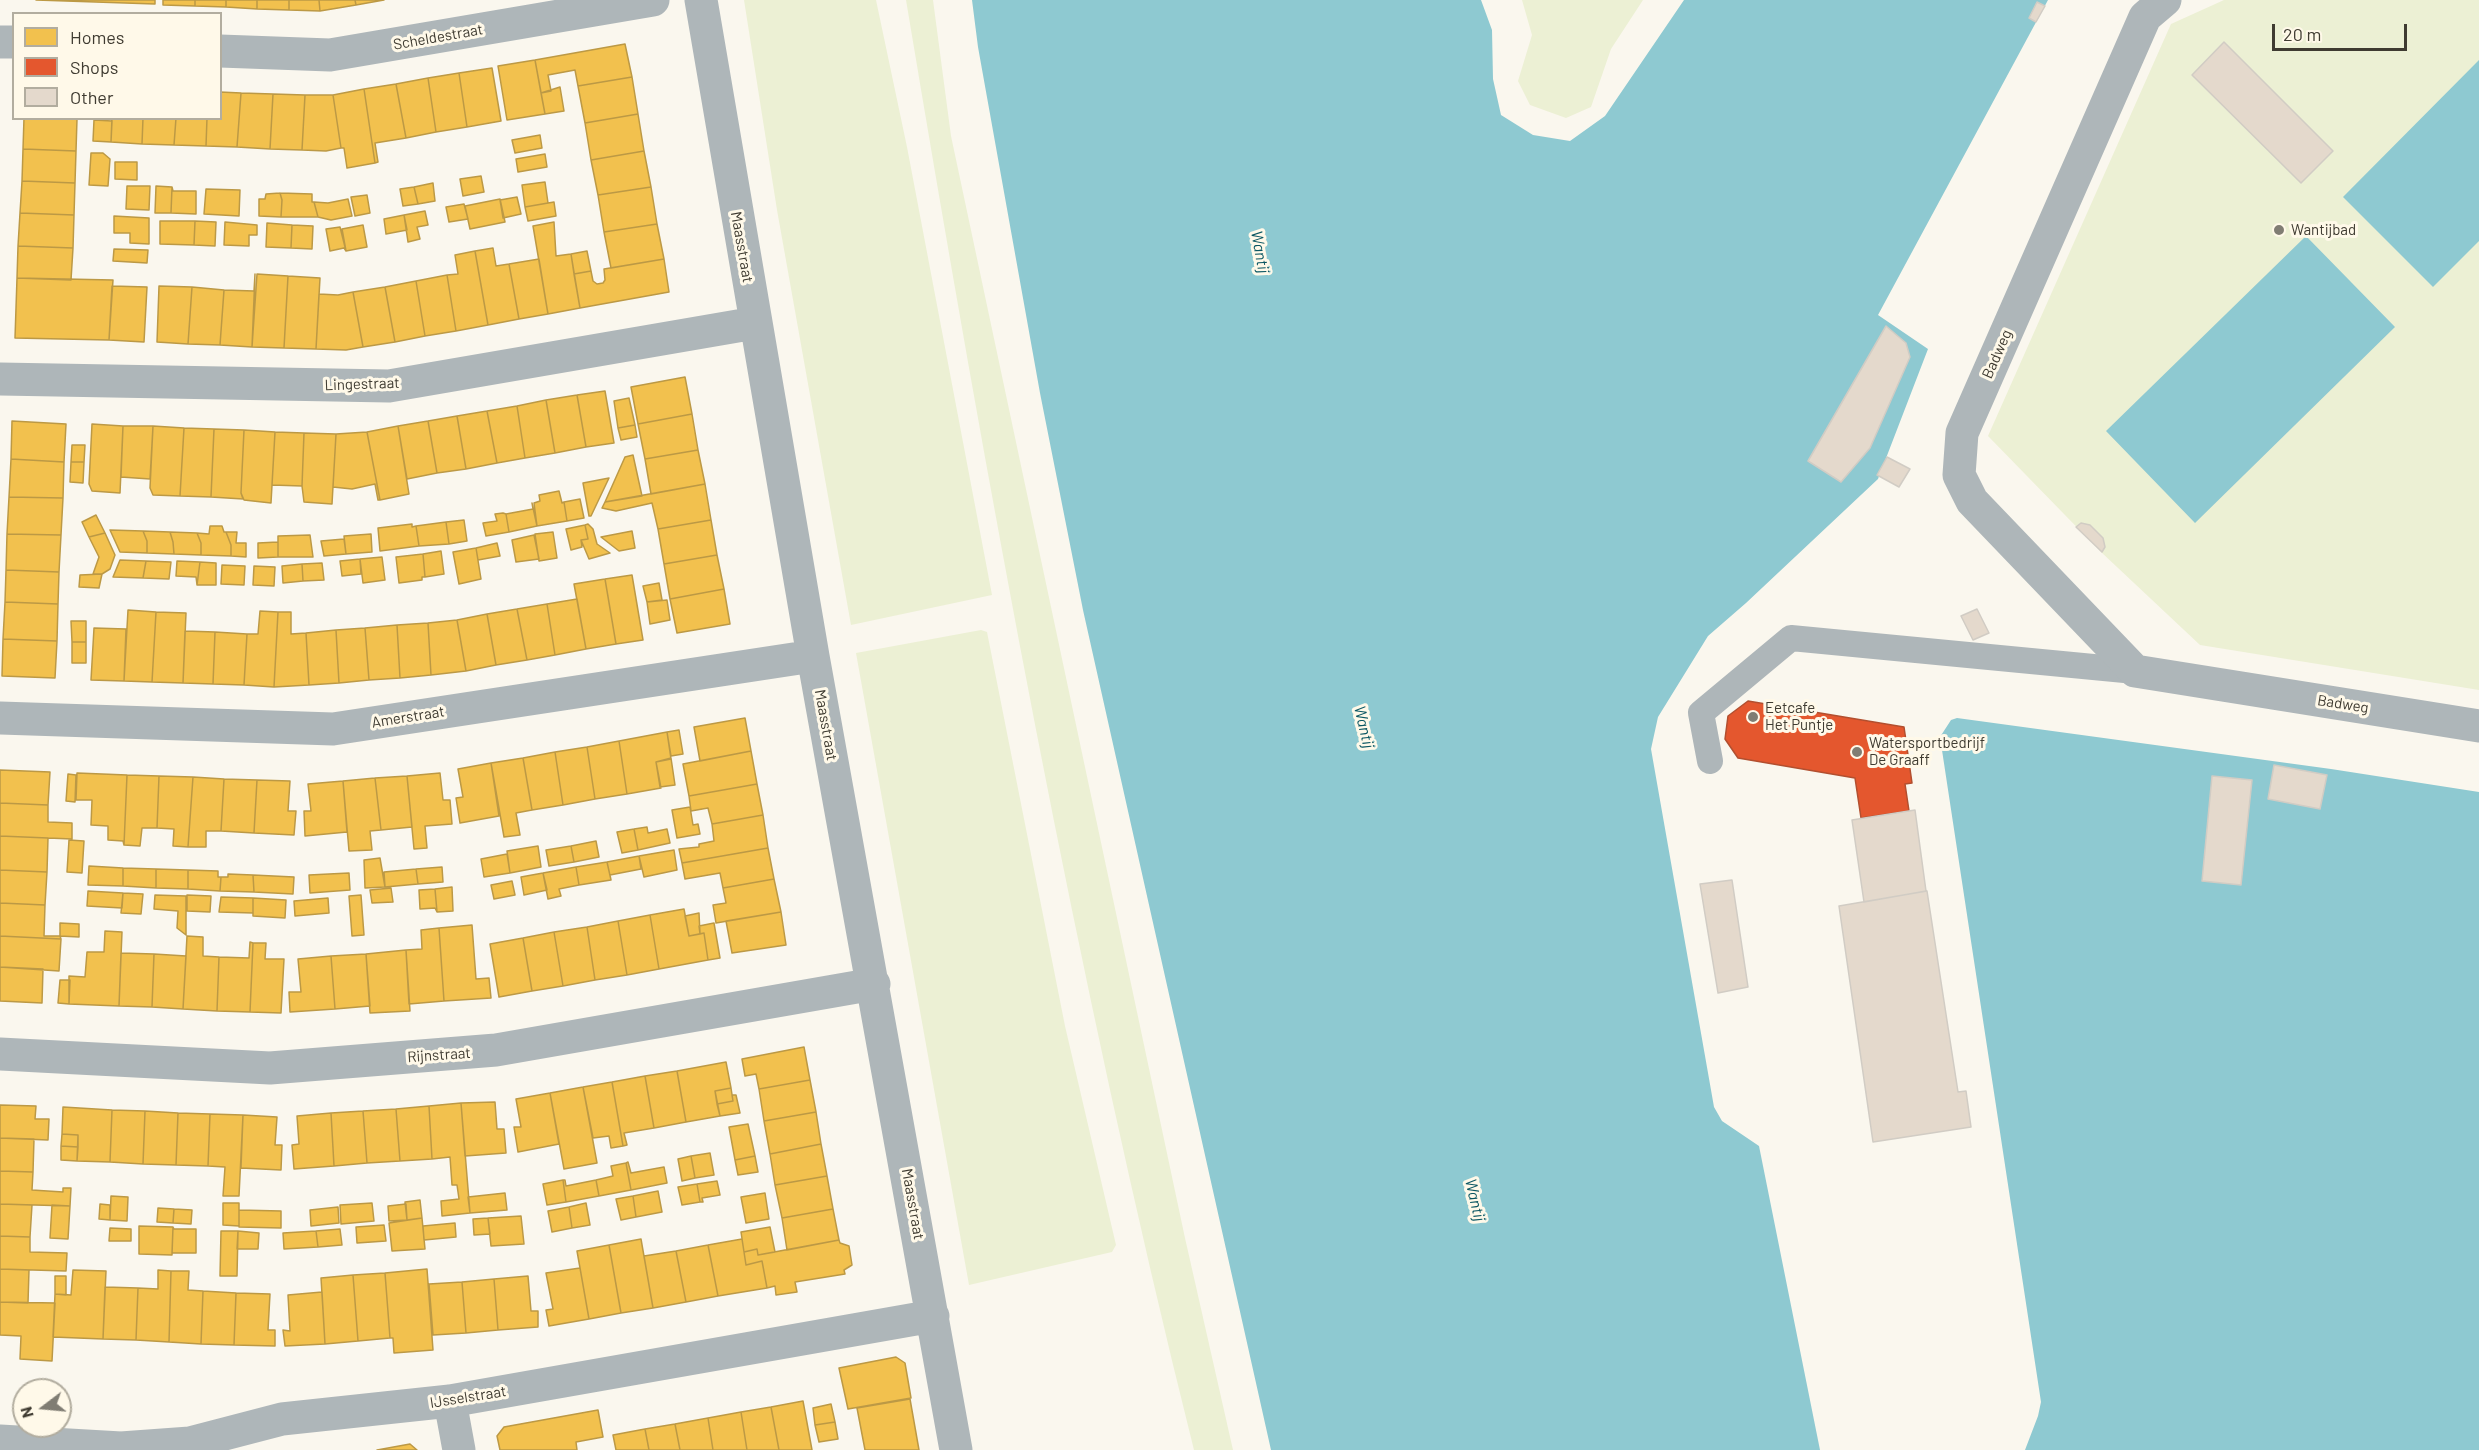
<!DOCTYPE html>
<html>
<head>
<meta charset="utf-8">
<style>
	body { margin:0 }
	#map { position:relative; width:2479px; height:1450px; overflow:hidden; background:#faf7ee; font-family:Barlow,sans-serif }
	canvas { display:block }
	.legend { position:absolute; left:12px; top:12px; width:210px; height:108px; box-sizing:border-box; background:#fff9e9; border:2px solid #b2ad9f; margin:0; padding:8px 10px; list-style:none; font-size:18px; color:#3f3b31 }
	.legend li { display:flex; align-items:center; gap:12px; height:30px }
	.legend b { width:30px; border:2px solid #b2ad9f }
	.north { position:absolute; left:12px; top:1378px; width:60px; height:60px; box-sizing:border-box; background:#fff9e9; border:2px solid #b2ad9f; border-radius:50%; rotate:254deg; font-size:16px; font-weight:700; line-height:24px; text-align:center; color:#3f3b31 }
	.north::after { content:''; display:block; margin:auto; width:21px; height:27px; background:#807d73; clip-path:polygon(50% 0,100% 100%,50% 72%,0 100%) }
	.scale { position:absolute; left:2272px; top:24px; width:135px; height:27px; box-sizing:border-box; border:3px solid #3f3b31; border-top:0; padding-left:8px; font-size:18px; line-height:21px; white-space:nowrap; color:#3f3b31; -webkit-text-stroke:4px #fff9e9; paint-order:stroke }
</style>
</head>
<body>
<div id="map">
<canvas width="2479" height="1450"></canvas>
<ul class="legend">
<li><b style="height:16px;background:#f2c14e"></b>Homes</li>
<li><b style="height:16px;background:#e4572e"></b>Shops</li>
<li><b style="height:16px;background:#e4d9cc"></b>Other</li>
</ul>
<div class="north">N</div>
<div class="scale">20 m</div>
</div>
<script>
const context = document.querySelector('canvas').getContext('2d');
context.lineJoin = 'round';
function paint(path, color) {
  context.fillStyle = color;
  context.fill(path, 'evenodd');
}
function trace(path, color, width, dash) {
  context.strokeStyle = color;
  context.lineWidth = width;
  context.lineCap = dash ? 'butt' : 'round';
  context.setLineDash(dash || []);
  context.stroke(path);
}
function drawText(font, color, halo, rows, align = 'center') {
  context.font = font + ' Barlow,sans-serif';
  context.lineWidth = 6;
  context.setLineDash([]);
  context.textBaseline = 'middle';
  context.strokeStyle = halo;
  context.fillStyle = color;
  for (const [text, x, y, turn = 0] of rows) {
    context.save();
    context.translate(x, y);
    context.rotate((+turn || 0) * Math.PI / 180);
    context.textAlign = isNaN(turn) ? turn : align;
    if (halo) context.strokeText(text, 0, 0);
    context.fillText(text, 0, 0);
    context.restore();
  }
}
const green = new Path2D(`
	M744,0h132l31,147 85,448 -141,30 -74,-415z
	M906,0h27l18,136 234,1102 48,212h-39c-119,-478 -207,-964 -288,-1450z
	M1522,0h121l-32,49 -20,58 -25,11 -36,-13 -12,-24 14,-46z
	M2224,0h255v690l-279,-45 -99,-93 -113,-116 183,-412z
	M981,630l6,2 78,394 51,219 -4,7 -143,33 -113,-632z`);
const water = new Path2D(`
	M972,0h509l11,30 1,49 8,36 32,20 37,6 35,-25 79,-116h364l-170,315 50,34 -50,130 -132,124 -38,33 -50,81 -7,32 63,358 8,14 37,25 61,304h-549l-188,-840 -43,-217 -62,-346z
	M2479,60v181l-46,46 -90,-90z
	M2306,236l89,91 -200,196 -89,-92z
	M1957,718l374,51 148,23v658h-454l13,-34 3,-14 -101,-665 11,-17z`);
const homes = new Path2D(`
	M36,0h119v4z
	M163,0h32v6l-32,-1z
	M195,0h31v7l-31,-1z
	M226,0h31v9l-31,-2z
	M257,0h32v10l-32,-1z
	M289,0h30l1,11 -31,-1z
	M319,0h36l1,5 -36,6z
	M355,0h29l-28,5z
	M625,44l7,33 -54,9 -3,-16 -27,5 3,16 -10,2 -6,-33z
	M535,60l10,54 -38,6 -9,-54z
	M492,68l9,53 -34,6 -8,-54z
	M459,73l8,54 -31,5 -8,-54z
	M632,77l6,37 -53,9 -7,-37z
	M428,78l8,54 -30,6 -10,-54z
	M396,84l10,54 -31,5 3,19 -3,1 -11,-74z
	M560,87l4,24 -19,3 -4,-21z
	M364,89l11,74 -28,5 -3,-20h-3l-8,-53z
	M220,92l21,1 -4,54 -31,-1 1,-28h13z
	M241,93l32,1 -3,55 -33,-2z
	M273,94l32,1 -3,55 -32,-1z
	M305,95h28l8,53 -15,3 -24,-1z
	M638,114l6,37 -53,9 -6,-37z
	M24,118l53,1 -1,32 -53,-2z
	M112,118h31l-1,26 -31,-2z
	M143,118h33l-2,27 -32,-1z
	M176,118h31l-1,28 -32,-1z
	M94,120l18,1 -1,21 -18,-1z
	M540,135l2,13 -27,5 -3,-13z
	M23,149l53,2 -1,32 -53,-2z
	M644,151l7,36 -53,8 -7,-35z
	M91,153h12l7,6 -2,27 -19,-1z
	M545,154l2,13 -29,5 -2,-13z
	M115,162h22v18l-22,-1z
	M481,176l3,16 -21,4 -3,-17z
	M22,181l53,2 -1,32 -54,-2z
	M545,182l3,21 -23,4 -3,-22z
	M433,183l2,18 -17,3 -4,-17z
	M127,186h23l-1,24 -23,-1z
	M156,186l16,1 -1,26h-16z
	M172,187l1,4h23v23l-25,-1z
	M414,187l4,17 -15,2 -3,-17z
	M651,187l6,37 -53,8 -6,-37z
	M206,189l34,1 -1,26 -35,-2z
	M280,193l32,1v8h2l4,15h-37l1,-17z
	M280,193l2,7 -1,17 -22,-1v-17h6l1,-5z
	M367,195l3,18 -15,3 -4,-19z
	M517,197l4,17 -18,4 -3,-18z
	M348,199l4,17 -21,4 -13,-3 -4,-15 14,1z
	M500,199l5,23 -35,7 -5,-23z
	M554,202l2,14 -28,5 -3,-14z
	M464,204l4,15 -19,3 -3,-15z
	M425,211l3,14 -11,2 3,12 -12,3 -4,-27z
	M20,213l54,2 -1,33 -55,-2z
	M404,215l3,15 -21,4 -2,-15z
	M114,216l35,2v26l-19,-1v-10h-16z
	M160,221h35l-1,24 -34,-1z
	M195,221l21,1 -1,24 -21,-1z
	M225,222l32,3v10h-8v11l-25,-1z
	M554,222l2,34 15,-2 9,54 -32,6 -15,-88z
	M267,223l25,2 -1,23 -25,-1z
	M657,224l7,35 -53,9 -7,-36z
	M292,225l21,1 -1,23 -21,-1z
	M363,225l4,22 -21,4 -4,-22z
	M340,227l6,24 -2,-3 -14,3 -4,-22z
	M18,246l55,2 -2,32 -54,-2z
	M493,248l3,18 13,-2 10,55 -31,6 -13,-74z
	M114,249l34,1 -1,13 -34,-2z
	M475,251l13,74 -32,6 -9,-56 11,-1 -3,-19z
	M587,251l4,20 -17,3 -3,-20z
	M539,259l9,55 -29,5 -10,-55z
	M664,259l5,33 -89,16 -6,-34 17,-3 2,10 4,3 6,-1 2,-3 -1,-11z
	M255,274l-3,73 -32,-2 4,-55 30,1z
	M257,274l31,2 -4,72 -32,-1z
	M447,275l9,56 -31,5 -9,-55z
	M288,276l32,2 -4,71 -32,-1z
	M17,278l96,2 -4,60 -94,-2z
	M416,281l9,55 -30,6 -10,-55z
	M112,286l35,1 -3,55 -35,-2z
	M159,286l33,1 -4,57 -31,-2z
	M192,287l32,3 -4,55 -32,-1z
	M385,287l10,55 -32,5 -10,-55z
	M353,292l10,55 -17,3 -30,-1 3,-55 19,1z
	M685,377l7,37 -54,10 -7,-37z
	M605,391l9,52 -28,4 -9,-52z
	M577,395l9,52 -31,6 -9,-53z
	M629,398l6,27 -17,3 -4,-27z
	M546,400l9,53 -30,5 -8,-52z
	M517,406l8,52 -28,5 -10,-52z
	M487,411l10,52 -31,6 -9,-53z
	M692,414l6,36 -53,9 -7,-35z
	M457,416l9,53 -29,4 -9,-52z
	M12,421l54,3 -2,38 -53,-3z
	M428,421l9,52 -30,6 -9,-53z
	M92,424l31,2 -3,67 -28,-2 -3,-7z
	M635,425l2,12 -16,3 -3,-12z
	M123,426h30l-3,53 -29,-2z
	M153,426l31,2 -4,68 -27,-1 -3,-7z
	M398,426l11,68 -29,6 -13,-68z
	M184,428l30,1 -3,68 -31,-1z
	M214,429l30,1 -3,63 2,6 -32,-2z
	M244,430l31,2 -4,71 -27,-3 -3,-7z
	M275,432l29,1 -2,53 -30,-1z
	M367,432l13,68h-2l-3,-16 -23,5 -19,-2 3,-53z
	M304,433l32,1 -4,70 -28,-2 -2,-16z
	M72,445h13l-1,17h-13z
	M698,450l7,34 -54,10 -6,-35z
	M633,455l9,41 -37,6 20,-45z
	M11,459l53,3 -1,36 -54,-1z
	M71,462h13l-1,21 -13,-1z
	M609,478l-18,38h-2l-6,-33z
	M705,484l6,36 -53,9 -6,-26 -36,8 -14,-3 3,-6z
	M559,491l3,12 2,-1 3,19 -30,5 -3,-23 6,-2 -1,-6z
	M9,497l54,1 -2,37 -54,-1z
	M580,499l4,19 -17,3 -3,-19z
	M532,503l5,23 -28,6 -3,-18 27,-5z
	M503,513l3,1 3,18 -23,4 -3,-13 14,-2 -2,-7z
	M96,515l9,18 -16,4 -7,-15z
	M464,520l3,21 -18,3 -3,-22z
	M711,520l6,35 -53,9 -6,-35z
	M446,522l3,22 -30,2 -3,-20z
	M412,524v3l4,-1 3,20 -39,5 -2,-23z
	M588,524l5,5 4,15 13,9 -21,6 -8,-19 7,-1 -3,-14z
	M585,525l3,14 -7,1 1,7 -11,3 -5,-21z
	M210,526h12l2,6h2l5,13v11l-30,-1v-12l-4,-10 12,1z
	M110,530l33,1 4,10v12l-27,-1z
	M143,531l27,1 3,10 1,12 -27,-1v-12z
	M632,531l3,17 -16,3 -18,-14z
	M170,532l27,1 4,10v12l-27,-1 -1,-12z
	M226,532h11l-1,11h10v14l-15,-1v-11z
	M553,532l4,26 -18,3 -4,-27z
	M105,533l10,22 -5,14 -8,5h-9l6,-17 -10,-20z
	M7,534l54,1 -2,37 -53,-2z
	M371,534l1,18 -26,2 -2,-18z
	M310,535l3,22h-35v-21z
	M534,535l5,24 -23,3 -4,-22z
	M344,539l2,15 -22,2 -3,-15z
	M278,542v15l-20,1v-15z
	M497,543l3,13 -22,4 -2,-12z
	M476,548l5,31 -22,5 -6,-32z
	M441,551l3,23 -19,3 -2,-23z
	M423,554l2,23h-3v3l-23,3 -3,-26z
	M717,555l7,34 -54,10 -6,-35z
	M382,557l3,23 -22,3 -3,-24z
	M360,559l1,15 -19,2 -2,-15z
	M120,560l26,1 -3,17 -30,-1z
	M146,561l25,1 -2,17 -26,-1z
	M177,561l23,1 -3,23 -1,-8 -20,-1z
	M200,562l16,1v22h-19z
	M322,563l2,17 -21,1 -1,-17z
	M302,564l1,17 -20,2 -1,-17z
	M222,565l23,1 -1,19 -23,-1z
	M254,566l21,1 -1,19 -21,-1z
	M6,570l53,2 -1,32 -53,-2z
	M102,574l-3,14 -20,-1 1,-12z
	M632,575l11,65 -27,4 -11,-65z
	M605,579l11,65 -30,5 -12,-65z
	M659,583l3,17 -15,2 -4,-16z
	M724,589l6,35 -53,9 -7,-34z
	M577,599l9,50 -31,6 -8,-51z
	M667,600l3,20 -20,4 -3,-22z
	M5,602l53,2 -1,37 -54,-2z
	M547,604l8,51 -28,5 -10,-51z
	M517,609l10,51 -31,5 -9,-51z
	M128,610l28,2 -4,70 -28,-1z
	M260,611l18,1 -4,75 -30,-2 3,-51h11z
	M156,612l30,1 -3,70 -31,-1z
	M278,612h13v22l15,-1 3,52 -35,2z
	M487,614l9,51 -30,6 -9,-51z
	M457,620l9,51 -35,4 -3,-52z
	M71,621h15v21h-14z
	M428,623l3,52 -31,3 -3,-53z
	M397,625l3,53 -31,2 -4,-52z
	M94,628l32,1 -2,52 -33,-1z
	M365,628l4,52 -30,3 -3,-53z
	M336,630l3,53 -30,2 -3,-52z
	M185,631l30,1 -2,52 -30,-1z
	M215,632l32,2 -3,51 -31,-1z
	M3,639l54,2 -2,37 -53,-2z
	M72,642h14v21h-14z
	M745,718l6,33 -51,10 -6,-34z
	M679,730l4,24 -12,2 -4,-24z
	M667,732l4,27 -15,3 5,26 -34,6 -8,-53z
	M619,741l8,53 -32,5 -8,-52z
	M587,747l8,52 -32,6 -8,-53z
	M751,751l6,33 -68,12 -6,-32z
	M555,752l8,53 -31,5 -9,-52z
	M523,758l9,52 -16,3 4,22 -16,2 -13,-74z
	M671,758l4,27 -15,2 -4,-25z
	M491,763l8,53 -39,7 -4,-25 7,-1 -5,-28z
	M0,770l50,2 -2,33 -48,-2z
	M77,773l50,2 -3,70 -1,-4 -15,-1v-14l-17,-1 1,-25h-16z
	M440,773l3,27h7l2,24 -27,2 2,22 -13,1 -7,-73z
	M68,774l8,1 -1,27 -9,-1z
	M127,775l32,1 -2,52h-15l-2,18 -16,-1z
	M159,776l34,1 -5,70 -15,-1 1,-17 -17,-1z
	M407,776l5,51 -31,3 -6,-52z
	M193,777l31,2 -3,52h-15v16h-18z
	M375,778l6,52 -11,1 2,19 -23,1 -6,-70z
	M224,779l33,1 -3,53 -33,-2z
	M257,780l33,1 -2,30h8l-2,24 -40,-2z
	M343,781l4,51 -42,4 -1,-25h7l-3,-27z
	M757,784l6,31 -51,9 -4,-16 -17,3 -2,-15z
	M0,803l48,2v17l24,1v16l-72,-3z
	M690,807l3,18 5,-1 2,10 -23,4 -5,-28z
	M763,815l5,33 -86,15 -3,-14 20,-2v-3l15,-3 -2,-17z
	M647,827l1,6 19,-4 3,14 -32,7 -4,-21z
	M634,829l4,21 -16,3 -5,-21z
	M0,836l48,2 -1,34 -47,-2z
	M69,840l15,1 -2,32 -15,-1z
	M596,841l3,16 -25,5 -3,-16z
	M538,846l3,21 -31,6 -3,-22z
	M571,846l3,16 -25,4 -3,-16z
	M768,848l6,31 -51,9 -3,-15 -35,6 -3,-16z
	M674,850l3,20 -33,7 -5,-21z
	M507,854l3,19 -26,4 -3,-18z
	M639,856l2,13 -31,6 1,5 -4,-18z
	M380,858l5,29 -20,1 -1,-28z
	M607,862l4,18 -32,5 -3,-18z
	M89,866l34,2v18l-35,-1z
	M442,867l1,15 -25,2 -2,-15z
	M576,867l3,18 -20,4 2,7 -13,3 -5,-26z
	M123,868l33,1v19l-33,-2z
	M156,869l32,1v19l-32,-1z
	M416,869l2,15 -33,3 -1,-15z
	M0,870l47,2 -2,33 -45,-2z
	M188,870l30,1v6h3l-1,14 -32,-2z
	M349,873l1,17 -40,3 -1,-18z
	M543,873l4,17 -23,5 -3,-18z
	M228,874l25,1 1,17 -34,-1 1,-14h7z
	M253,875l41,2 -1,17 -39,-2z
	M774,879l7,33 -65,11 -3,-18 13,-2 -3,-15z
	M512,881l3,14 -21,4 -3,-14z
	M452,887l1,24 -16,1 -2,-23z
	M391,888l2,14 -21,1 -2,-13z
	M435,889l2,23 -2,-4 -15,1 -1,-19z
	M88,891l35,2 -1,15 -35,-2z
	M123,893l20,1 -2,20 -20,-1z
	M155,895l31,1v39l-9,-7 1,-17 -24,-2z
	M187,895l24,1 -1,16 -23,-1z
	M361,895l3,40 -12,1 -3,-40z
	M221,897l32,1v15l-34,-1z
	M253,898l33,2 -1,18 -32,-2z
	M328,898l1,15 -34,3 -1,-15z
	M0,903l45,2 -1,31h16l1,3 -61,-3z
	M684,909l5,27 15,-3 4,27 -49,9 -9,-54z
	M781,912l5,33 -54,8 -6,-32z
	M699,913l1,21 -11,2 -4,-20z
	M650,915l9,54 -32,6 -9,-54z
	M618,921l9,54 -32,5 -8,-53z
	M60,923l19,1v13l-19,-1z
	M714,923l6,35 -12,2 -4,-27 -4,1 -1,-8z
	M472,925l4,54 13,-1 2,20 -47,3 -5,-73z
	M587,927l8,53 -32,6 -9,-54z
	M439,928l5,73 -35,3 -3,-54 16,-1 -1,-19z
	M105,931l17,1 -3,74 -50,-2v-28l16,1 2,-25h17z
	M554,932l9,54 -31,5 -9,-53z
	M0,936l61,3 -2,32 -59,-4z
	M187,936l16,1v19l16,1 -2,54 -34,-2z
	M523,938l9,53 -33,6 -9,-53z
	M250,942l3,1 -3,69 -33,-1 2,-54 30,1z
	M253,943h13l-1,16h19l-3,54 -31,-1z
	M406,950l4,61 -40,2 -4,-59z
	M121,953l33,1 -2,53 -33,-1z
	M154,954l32,2 -3,53 -31,-2z
	M366,954l4,52 -35,3 -4,-53z
	M331,956l4,53 -45,3 -1,-20h12l-3,-33z
	M0,967l43,2 -1,34 -42,-2z
	M60,980h10l-1,24 -11,-1z
	M804,1047l6,33 -51,9 -3,-15 -11,2 -3,-17z
	M726,1062l5,26 -16,3 5,25 -34,6 -9,-51z
	M677,1071l9,51 -32,6 -9,-52z
	M645,1076l9,52 -30,5 3,12 -4,1 -11,-64z
	M810,1080l6,32 -52,9 -5,-32z
	M612,1082l11,64 -12,2 -2,-12 -16,2 -10,-51z
	M583,1087l14,76 -33,6 -14,-76z
	M731,1088l2,13 -16,3 -2,-13z
	M550,1093l9,51 -41,8 -4,-25h7l-5,-28z
	M732,1095h4l4,18 -20,3 -3,-12 16,-3z
	M495,1102l2,27h7l2,24 -41,3 -4,-53z
	M461,1103l9,110 -28,3 -1,-15 18,-2 -2,-14h-5l-2,-28 -18,2 -3,-53z
	M0,1105l36,1 -1,13h14l-1,21 -48,-2z
	M429,1106l3,53 -32,2 -4,-52z
	M63,1107l49,3 -2,52 -33,-1 1,-26 -16,-1z
	M396,1109l4,52 -33,2 -4,-52z
	M112,1110l33,1 -2,53 -33,-2z
	M145,1111l33,2 -2,52 -33,-1z
	M363,1111l4,52 -33,3 -3,-53z
	M816,1112l5,32 -51,10 -6,-33z
	M178,1113l32,1 -2,52 -32,-1z
	M331,1113l3,53 -40,3 -2,-24 7,-1 -2,-28z
	M210,1114l33,1 -4,81h-16l2,-29 -17,-1z
	M243,1115l34,2 -2,28h7l-1,25 -40,-2z
	M748,1124l7,32 -20,4 -6,-33z
	M62,1134l16,1v12l-17,-1z
	M0,1138l34,1 -1,33 -33,-1z
	M821,1144l6,32 -52,9 -5,-31z
	M61,1146l17,1 -1,14 -16,-1z
	M710,1153l4,22 -19,3 -4,-22z
	M691,1156l4,22 -13,3 -4,-22z
	M755,1156l3,16 -20,3 -3,-15z
	M628,1162l3,11 33,-6 3,16 -36,7 -5,-27z
	M626,1163l5,27 -32,6 -3,-16 17,-4 -2,-10z
	M0,1171l33,1 -1,18 31,2v-4h8l-1,18 -70,-2z
	M827,1176l6,33 -51,9 -7,-33z
	M563,1180l3,22 -19,3 -4,-21z
	M563,1180h2l1,6 30,-6 3,16 -33,6z
	M717,1181l3,14 -18,3 1,4h-3l-3,-18z
	M697,1184l3,18 -18,3 -4,-18z
	M658,1191l4,21 -26,5 -3,-21z
	M505,1193l2,17 -37,3 -2,-16z
	M765,1193l4,26 -23,4 -5,-26z
	M111,1196l17,1 -1,24 -17,-1z
	M633,1196l3,21 -15,3 -5,-21z
	M420,1200l2,18 -15,2 -2,-18z
	M223,1203h16v23l-16,-1z
	M372,1203l2,18 -33,3 -1,-19z
	M586,1203l4,22 -18,3 -3,-21z
	M0,1204l32,1 -2,32 -30,-1z
	M100,1204l10,1v15l-11,-1z
	M406,1204l1,16 -18,1 -1,-15z
	M52,1205l18,1 -2,33 -18,-1z
	M338,1207l1,16 -28,3 -1,-16z
	M569,1207l3,21 -20,4 -4,-21z
	M158,1208l16,1 -1,14 -16,-1z
	M174,1209l18,1 -1,14 -18,-1z
	M833,1209l6,31 -52,10 -5,-32z
	M239,1210l42,1v17l-42,-1z
	M521,1216l3,28 -33,2 -3,-28z
	M422,1218l3,31 -33,2 -3,-28z
	M488,1218l2,16 -16,1 -1,-16z
	M455,1223l1,14 -32,3 -1,-14z
	M384,1225l2,16 -29,2 -1,-16z
	M139,1226l34,1 -1,28 -33,-1z
	M173,1227l1,2h22v24h-24z
	M770,1227l5,25 -17,3 -1,-6 -13,3 -3,-20z
	M110,1228l21,1v12h-22z
	M340,1229l2,16 -24,2 -2,-16z
	M221,1231h17l-1,45h-17z
	M238,1231l21,2 -1,16h-21z
	M316,1231l2,16 -34,2 -1,-16z
	M0,1236l30,1v15l37,1 -1,18 -66,-2z
	M641,1239l12,69 -32,5 -12,-68z
	M742,1239l4,26 16,-4 5,27 -49,8 -10,-51z
	M839,1240l1,3 9,3 3,19 -8,5 1,4 -50,8 2,10 -21,3 -1,-9 -8,2 -5,-27 -16,4 -2,-13 13,-3 1,6z
	M609,1245l12,68 -32,6 -12,-68z
	M708,1245l10,51 -32,6 -10,-51z
	M676,1251l10,51 -33,6 -9,-52z
	M580,1268l9,51 -40,7 -3,-16 7,-1 -7,-36z
	M0,1269l29,1 -1,33 -28,-1z
	M427,1269l6,81 -39,3 -1,-15h-3l-5,-65z
	M73,1270l33,1 -3,68 -50,-2 2,-43 16,1z
	M158,1270l13,1 -2,71 -33,-2 2,-52 20,1z
	M171,1271h18l-1,19 15,1 -2,53 -32,-2z
	M385,1273l5,65 -32,3 -5,-66z
	M353,1275l5,66 -33,3 -4,-66z
	M55,1276h11v19l-11,-1z
	M528,1276l3,35h7v16l-40,3 -4,-51z
	M494,1279l4,51 -32,3 -4,-51z
	M462,1282l4,51 -33,2 -4,-51z
	M105,1287l33,1 -2,52 -33,-1z
	M203,1291l33,2 -2,52 -33,-1z
	M322,1292l3,52 -40,2 -2,-16 7,1 -2,-36z
	M236,1293l34,1 -2,36h7v16l-41,-1z
	M0,1302l55,1 -3,58 -32,-2 1,-23 -21,-1z
	M896,1357l9,6 6,35 -63,11 -9,-41z
	M910,1399l9,51h-54l-8,-42z
	M803,1401l9,49h-33l-8,-43z
	M831,1404l4,18 -20,3 -2,-17z
	M771,1407l8,43h-32l-6,-38z
	M598,1410l5,27 -27,5 1,8h-77l-3,-14 7,-9z
	M741,1412l6,38h-34l-5,-32z
	M708,1418l5,32h-33l-5,-26z
	M835,1422l3,17 -19,3 -4,-17z
	M675,1424l5,26h-31l-4,-21z
	M645,1429l4,21h-33l-3,-15z
	M410,1444l7,6h-40z`);
const shops = new Path2D(`
	M1748,701l156,26 8,56 -7,1 4,27 -48,7 -6,-40 -117,-20 -13,-19 3,-23z`);
const building = new Path2D(`
	M2037,2l8,4 -9,16 -7,-4z
	M2224,42l109,109 -32,32 -109,-108z
	M1886,326l20,17 4,14 -40,91 -29,34 -33,-21z
	M1887,457l23,12 -11,18 -22,-12z
	M2081,523l9,2 13,13 2,9 -3,5 -26,-25z
	M1977,609l12,24 -16,7 -12,-24z
	M2274,765l53,10 -7,34 -52,-10z
	M2212,776l40,4 -11,105 -39,-4z
	M1915,810l11,81 -62,11 -12,-82z
	M1732,880l16,107 -30,6 -18,-109z
	M1927,891l31,201 8,-1 5,36 -98,15 -34,-236z`);
const service = new Path2D(`
	M1710,761l-9,-48 90,-75 344,33`);
const minor = new Path2D(`
	M701,0l112,656 143,794
	M2165,0l-20,17 -183,416 -3,42 13,26 163,170 344,55
	M0,42h14
	M220,51l110,4 323,-55
	M0,379l389,7 366,-63
	M0,718l333,11 480,-73
	M0,1054l270,14 226,-18 378,-66
	M450,1401l9,49
	M0,1441l121,7 69,-5 92,-24 168,-18 483,-85`);
const markers = [
	[2279,230,6,"#807d73"],
	[1753,717,6,"#807d73"],
	[1857,752,6,"#807d73"]
];
const streetNames = [
	["Scheldestraat",438,37,-10],
	["Maasstraat",742,247,80],
	["Badweg",1997,354,-66],
	["Lingestraat",362,384,-2],
	["Badweg",2343,704,9],
	["Amerstraat",408,717,-9],
	["Maasstraat",826,725,80],
	["Rijnstraat",439,1055,-4],
	["Maasstraat",913,1204,80],
	["IJsselstraat",468,1397,-9]
];
const poiNames = [
	["Wantijbad",2291,230],
	["Eetcafe",1765,708],
	["Het Puntje",1765,725],
	["Watersportbedrijf",1869,743],
	["De Graaff",1869,760]
];
const waterNames = [
	["Wantij",1260,252,80],
	["Wantij",1364,727,77],
	["Wantij",1475,1200,77]
];
paint(green, '#ecf0d4');
paint(water, '#8ec9d1');
paint(homes, '#f2c14e');
trace(homes, '#bc9945', 1.5);
paint(shops, '#e4572e');
trace(shops, '#b24f2f', 1.5);
paint(building, '#e4d9cc');
trace(building, '#d1ccc4', 1.5);
trace(service, '#aeb6b9', 26);
trace(minor, '#aeb6b9', 33);
for (const [x, y, r, color] of markers) {
  const dot = new Path2D();
  dot.arc(x, y, r, 0, 2 * Math.PI);
  context.fillStyle = color;
  context.fill(dot);
  trace(dot, '#fff9e9', 2);
}
drawText('15px', '#3f3b31', '#fff9e9', streetNames);
drawText('15px', '#3f3b31', '#fff9e9', poiNames, 'left');
drawText('italic 16px', '#0a5662', '#fff9e9', waterNames);
</script>
</body>
</html>
